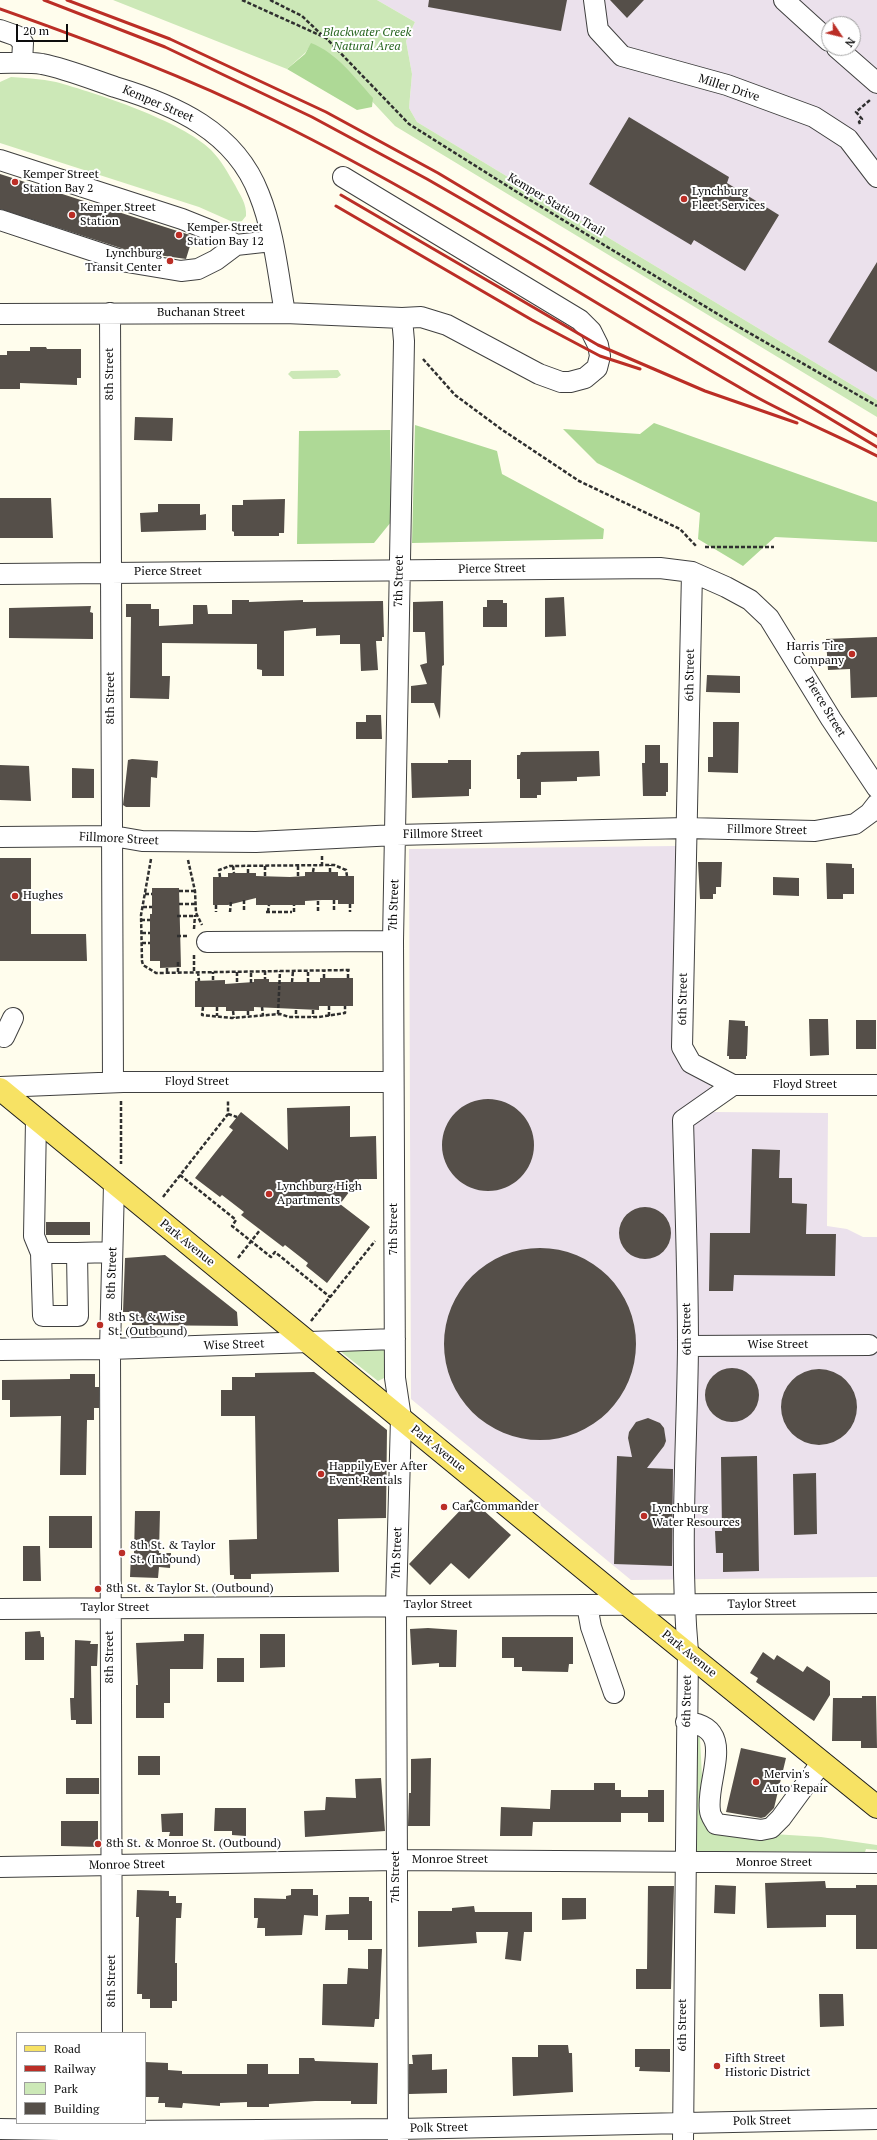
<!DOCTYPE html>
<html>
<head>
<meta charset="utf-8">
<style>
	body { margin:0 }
	#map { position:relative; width:877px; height:2140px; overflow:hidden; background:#fffded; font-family:"PT Serif",serif }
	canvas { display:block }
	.legend { position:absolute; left:16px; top:2032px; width:130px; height:92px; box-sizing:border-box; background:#fff; border:1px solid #9e9e9e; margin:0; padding:5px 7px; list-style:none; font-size:12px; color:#0d0d0d }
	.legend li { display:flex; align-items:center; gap:8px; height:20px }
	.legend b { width:20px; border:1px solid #9e9e9e }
	.north { position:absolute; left:821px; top:16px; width:40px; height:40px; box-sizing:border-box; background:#fff; border:1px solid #9e9e9e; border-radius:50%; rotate:125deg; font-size:11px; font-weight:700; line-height:16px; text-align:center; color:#0d0d0d }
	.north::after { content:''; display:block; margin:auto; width:14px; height:18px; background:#bb2e26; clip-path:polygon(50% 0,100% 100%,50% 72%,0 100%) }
	.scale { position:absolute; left:16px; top:24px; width:52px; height:18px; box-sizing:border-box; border:2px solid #0d0d0d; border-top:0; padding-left:5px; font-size:12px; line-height:14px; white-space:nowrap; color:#0d0d0d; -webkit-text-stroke:3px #fff; paint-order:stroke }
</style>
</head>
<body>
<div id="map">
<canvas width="877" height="2140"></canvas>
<ul class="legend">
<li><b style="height:5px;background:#f7e264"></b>Road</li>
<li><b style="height:5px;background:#bb2e26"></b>Railway</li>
<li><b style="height:11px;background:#cce8b7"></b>Park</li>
<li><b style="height:11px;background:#554f49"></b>Building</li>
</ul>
<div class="north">N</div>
<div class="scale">20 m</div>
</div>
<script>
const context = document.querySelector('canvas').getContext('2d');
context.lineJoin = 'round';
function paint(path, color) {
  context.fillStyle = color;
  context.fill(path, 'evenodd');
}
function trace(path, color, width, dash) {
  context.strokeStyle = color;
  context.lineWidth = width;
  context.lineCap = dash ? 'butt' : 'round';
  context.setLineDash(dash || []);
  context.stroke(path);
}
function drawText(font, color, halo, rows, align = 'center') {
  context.font = font + ' "PT Serif",serif';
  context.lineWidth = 4;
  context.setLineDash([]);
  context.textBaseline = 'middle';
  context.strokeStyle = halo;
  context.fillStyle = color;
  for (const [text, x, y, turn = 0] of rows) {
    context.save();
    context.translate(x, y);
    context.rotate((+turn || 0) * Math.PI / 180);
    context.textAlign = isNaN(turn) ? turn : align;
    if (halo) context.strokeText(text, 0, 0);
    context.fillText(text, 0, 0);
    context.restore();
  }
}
const industrial = new Path2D(`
	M377,0h500v400l-460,-278 -8,-14 3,-34 -6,-33 9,-19zM829,24h24v24h-24z
	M676,846l2,206 32,32 4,28 114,1 -1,113 20,3 16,8h14v340l-246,3 -220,-181 -2,-550z`);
const green = new Path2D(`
	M113,0h264l38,22 -9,19 6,33 -3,34 8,14 460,278v17l-482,-291 -41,-44 -44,-36 -5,7 -18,16z
	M11,77c15,1 30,2 45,5 40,11 126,39 155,68 10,10 17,23 24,35 5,10 12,19 11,31l-4,5 -7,2 -36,-16 -199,-64v-61z
	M338,370l3,5 -4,3 -44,1 -5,-5 3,-3z
	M384,1347v31l-6,3 -38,-30z
	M695,1735l5,3 4,77 37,17 80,5 56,8v5l-11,-1 -1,3 -173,-1z`);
const forest = new Path2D(`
	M311,43c26,10 44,35 62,55l-1,9 -15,3 -70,-41 18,-15z
	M654,423l223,79v40l-102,-5 -32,29 -45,-27 2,-26 -103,-50 -34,-34 77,5z
	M415,425l82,26 5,23 102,55 -1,10 -191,4z
	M390,430l1,92 -17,21 -77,1 2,-113z`);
const building = new Path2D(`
	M429,0h138l-6,31 -133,-24z
	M610,0h34l-17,18z
	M629,117l100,60 -2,6 52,32 -34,56 -51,-31 -3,5 -102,-61z
	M0,174l193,62 -7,23 -56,-8 -130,-42z
	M877,262v110l-49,-30z
	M30,347h16l1,2h34v29h-4v7l-57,-2v6h-20v-34h7v-4h23z
	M135,417l38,1 -1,23 -38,-1z
	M0,498h51l2,40h-53z
	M285,499l-1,34h-5v3h-45v-4l-2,-1v-26h11v-5z
	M158,504h42v11l6,-1v16l-65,2 -1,-19 18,-1z
	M564,597l2,39 -21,1v-39z
	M232,600h17v2l54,-2v2l80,-1 1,36h-2v4h-6l2,29 -17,1 -1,-27h-20v-9l-24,1v-8l-32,3v45h-22v-6l-5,-1v-25l-95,-1v33h8l-1,23 -39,-1 1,-81h-5v-13h25v5h8v17l34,-2v-19h14l1,9h24z
	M487,600h16v3h4v24h-24v-20h4z
	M443,601l1,64 -2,1 -2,53 -6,-16h-23v-17l16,-2 -7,-19 7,-2 -2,-31h-12v-30z
	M91,606l-1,6 3,1v26l-84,-1v-30z
	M877,637v60l-26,1 -1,-29 -22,1 -2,-31z
	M707,675l33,1v17l-34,-1z
	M366,715h15l1,24h-26v-17h10z
	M713,722h26l-1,51 -30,-1v-15h5z
	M645,745h15v18h8v29h-2v4h-23l-1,-33h3z
	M599,751l1,25 -23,1v4l-36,1v13h-4v3h-17v-19h-3v-24h3l1,-3z
	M132,759l26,2 -1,17 -6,-1 -1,30h-24l-3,-2 5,-45z
	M448,760h23v29h-2v7l-57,2 -1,-35h37z
	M0,765l29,1 2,35 -31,-1z
	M72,768l22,1v29h-22z
	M0,858h31v76h55l1,27h-87z
	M698,862h24l-1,25h-5v7h-3v5h-13z
	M826,863l26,1v4h2v26h-11v5h-16z
	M305,872h33v4h16v28h-16v-4h-16l-17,1v4h-49v-7l-28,7h-15v-28h15v-4h28v3l34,1 15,-1z
	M773,877l26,1v18l-26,-1z
	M152,888h27l2,79 -21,1v-7h-10v-47h2z
	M320,978h33v28h-34v4l-65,-3v4h-28v-4h-31v-26l30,-1v4l29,-2v-3h15v3h51z
	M809,1019h19l1,36 -19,1z
	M729,1020l16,1v5h3l-1,30h-1v3h-17v-3h-2z
	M856,1020h20v29h-20z
	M442 1145a46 46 0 1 1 92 0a46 46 0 1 1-92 0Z
	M350,1106v31l26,-1 1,43h-18l-19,25 30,23 -43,56 -21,-17 2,-3 -23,-18 -2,2 -42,-32 3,-3 -22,-17 -2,2 -25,-19 38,-48 -4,-3 12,-15 47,38 -1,-42z
	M752,1149l28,1 -1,28h13v25l15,1 -1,30h30l-1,42 -101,-1 -1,16h-24l1,-58h40z
	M619 1233a26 26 0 1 1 52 0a26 26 0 1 1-52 0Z
	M46,1222h44v13h-44z
	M444 1344a96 96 0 1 1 192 0a96 96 0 1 1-192 0Z
	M165,1255l72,57 1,14 -106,-1v-13h-9l2,-54z
	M705 1395a27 27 0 1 1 54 0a27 27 0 1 1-54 0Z
	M781 1407a38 38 0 1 1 76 0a38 38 0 1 1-76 0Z
	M314,1372l73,58 -1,88 -48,1 1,53 -88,2v5h-17v-4h-4l-1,-35 28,-1 -2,-123h-34v-26h11v-13h23v-4z
	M70,1374h25v13h4v21h-5v12h-7l-1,55h-26l1,-59 -51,1v-17h-8v-20l68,-1z
	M648,1418l12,5 4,5 2,13 -2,5 -17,22 26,1 -1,97 -58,-2 3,-108 15,1 -4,-19 1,-6 7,-10z
	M757,1456l2,115 -36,1v-19h-7l-1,-22h7l-1,-74z
	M816,1473l1,61 -23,1 -1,-61z
	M471,1499l40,36 -42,44 -18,-16 -21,22 -21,-21z
	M135,1511h25l-1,42h12l-1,15 -11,-1 -1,11 -28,-1 1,-23h3z
	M49,1516h43v32h-43z
	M23,1546h17l1,35h-18z
	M428,1628l29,2 -1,37h-17v-4l-27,2 -2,-36z
	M40,1631l1,6h3v23h-19v-28z
	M184,1634h20l-1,35h-33v34h-6v15h-28v-33h2l-2,-42 48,-2z
	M260,1634h25v33l-25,1z
	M502,1637h71v27h-4l-1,8 -46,-1v-4h-8v-9h-12z
	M75,1640l16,1 -1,3h8l-1,22h-6l1,58h-16v-4h-5l-1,-22h4z
	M763,1652l11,8 3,-5 26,17 4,-6 23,15v14l-16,26 -58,-39 2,-4 -8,-5z
	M217,1658h27v24h-27z
	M862,1696h14l1,52h-16v-7h-29l1,-43h29z
	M741,1748l45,10 -12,50 -9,9 -4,1 -35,-6z
	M138,1756h22v19h-22z
	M431,1758l-1,68h-22l1,-33h2v-34z
	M66,1778h33v16h-33z
	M381,1778l4,53 -80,6 -1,-26 21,-1 1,-13 30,1 -1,-19z
	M594,1783h21v7h6v7h27v-7h16v32h-16v-9h-27v9h-88l-1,14h-32l1,-29 49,2 1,-19h43z
	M215,1808h31v28l-14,-1v-4h-18z
	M183,1813v23h-14l1,-4h-8l-1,-18z
	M61,1821h37v26l-37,-1z
	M825,1881l1,7h30v-3h21v64h-21v-34h-30v12l-59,1 -2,-45z
	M715,1885l21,1 -1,28 -21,-1z
	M648,1886h26l-3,103h-35v-20h11z
	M291,1889h22v6h5v21l-14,-1 -2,20 -37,1v-8h-8l1,-10h-4v-20l32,1v-3l5,-1z
	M137,1890l32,1v5h7v7h6l-1,15h-5l-1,45h2v38h-5v7h-22v-9h-8v-5h-5l2,-77h-3z
	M349,1897h20v4h3v39h-24v-10h-23l1,-15 23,-1z
	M562,1898h24v21l-24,1z
	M474,1906l1,6h57v20h-8l-3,29 -16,-2 3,-27h-32l1,11 -59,4v-36h34v-3z
	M368,1949h14l-3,70h-4l-1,8 -52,-2 1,-41h24l1,-16 20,1z
	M819,1994h24l1,32 -24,1z
	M538,2045h30l1,8h3l1,39 -60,4 -1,-39h26z
	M635,2049h35v23l-31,-1 1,-4h-5z
	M432,2054v16l15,-1v24l-38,1v-30h4l-1,-9z
	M299,2058h15l1,3 63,2 -1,41h-26v-3h-36l-46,3v3h-22v-5l-27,1v3l-37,-3 -1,5 -17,-1v-4h-7l1,-6h-14v-35l23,1v7l14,1v3h65v-10h21v10h31z`);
const path = new Path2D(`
	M242,0l84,38 83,86 108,68 222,135 138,79
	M270,0l32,16 22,21
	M860,124l-1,-2 3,-3 -6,-7 14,-12
	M423,359l32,36 46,34 78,52 101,48 17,18
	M705,547h69
	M151,859l-10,56 1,46 1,4 13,8 194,-3
	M188,860l7,31 1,22 6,12
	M233,866l1,7
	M322,866v-10
	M313,872l1,-6
	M330,872v-7
	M248,873v-7
	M265,876v-10
	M298,876v-10
	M220,877l-1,-7 11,-4 104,-1 12,5 1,6
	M179,891h16
	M145,894h7
	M244,900v12
	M334,900v12
	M318,901v11
	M179,904h17
	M350,904v8
	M216,905v7
	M143,907h9
	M230,912l1,-11
	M266,912h26
	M268,912l1,-7
	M294,912v-7
	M177,916h18
	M141,920h9
	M194,929l1,-14
	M142,933h8
	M177,936h12
	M142,943h8
	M194,955v17
	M167,968v4
	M265,971v8
	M178,972v-11
	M198,972l1,9
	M237,972v11
	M324,978v-8
	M348,978v-8
	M213,980v-8
	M292,982l1,-11
	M308,982v-12
	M251,983v-12
	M329,1006v10
	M203,1007l-1,8 30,3 48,-4 9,3h30l26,-4v-7
	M217,1007v9
	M262,1007l1,9
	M296,1010v7
	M313,1010v7
	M233,1011l1,7
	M248,1011v6
	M278,1014l2,-43
	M121,1101v63
	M228,1114l9,3
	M180,1175l56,45 -4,6 39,31 4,-5 55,45
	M163,1197l65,-83v-13
	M238,1258l22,-28
	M311,1321l64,-80`);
const minor = new Path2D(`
	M594,0l4,30 24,26 105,29 87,32 34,22 29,38
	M784,0l45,41
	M0,30l17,6 6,7 -1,20
	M837,48l40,35
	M0,63c14,0 29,-1 42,1 25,5 49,15 73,23 60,18 120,44 144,107 15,37 19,80 26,119
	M0,160l182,59 30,12 24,14
	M0,220l127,42 54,9 17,-2 18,-9 20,-15 36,-4
	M110,313l3,769
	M0,314l285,-1 117,5 19,-1 26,8 92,49 22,8h9l15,-4 12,-10 3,-12 -2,-11 -7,-14 -11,-11 -237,-143
	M692,572l-10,475 9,16 42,22h144
	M0,574l660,-6 32,4 34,15 24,13 19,18 62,101 46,69
	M0,837l113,-1 29,5 114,1 140,-7 290,-7 129,3 40,-7 15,-11 7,-9
	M207,942l186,-1
	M4,1037l9,-19
	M0,1087l123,-5h270
	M36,1120l-2,116 7,17 2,63h35l-1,-63 35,-1
	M41,1253h36
	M688,1346l181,-1
	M0,1350l110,-1 285,-10
	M587,1605l4,22 23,66
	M0,1609l877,-6
	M686,1722c53,5 19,57 24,89 0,4 4,9 6,13l45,6 10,-2 10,-10 41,-56
	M0,1867l396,-7 481,3
	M112,2033l-2,-684 4,-165
	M0,2129l121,2 277,-2 479,-10
	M398,2140l-2,-535 5,-187 -6,-40 -2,-437 11,-600 -2,-23
	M683,2140l5,-488c-9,-102 -1,-204 0,-305 0,-76 -3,-152 -5,-227l50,-35`);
const major = new Path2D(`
	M0,1089l628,516 249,202`);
const rail = new Path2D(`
	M44,0l121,47 147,70 115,62 118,68 332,200
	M67,0l103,39 156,73 112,61 439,263
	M0,9c93,33 187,68 275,112 162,80 312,179 469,269 42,25 89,43 133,66
	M341,195l257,150 107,46 92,32
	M336,206l196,114 68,36 40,13`);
const markers = [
	[15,182,4,"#bb2e26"],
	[684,199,4,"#bb2e26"],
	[72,215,4,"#bb2e26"],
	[179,235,4,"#bb2e26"],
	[170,261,4,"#bb2e26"],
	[852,654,4,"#bb2e26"],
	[15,896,4,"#bb2e26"],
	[269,1194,4,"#bb2e26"],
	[100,1325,4,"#bb2e26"],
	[321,1474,4,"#bb2e26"],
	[444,1507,4,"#bb2e26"],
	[644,1516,4,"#bb2e26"],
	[122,1553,4,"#bb2e26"],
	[98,1589,4,"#bb2e26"],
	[756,1782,4,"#bb2e26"],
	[98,1844,4,"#bb2e26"],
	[717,2066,4,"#bb2e26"]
];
const parkNames = [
	["Blackwater Creek",367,33],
	["Natural Area",367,47]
];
const streetNames = [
	["Miller Drive",729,88,18],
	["Kemper Street",158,104,23],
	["Kemper Station Trail",556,205,31],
	["Buchanan Street",201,313],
	["8th Street",110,374,-90],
	["Pierce Street",492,569,-1],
	["Pierce Street",168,572],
	["7th Street",399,581,-89],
	["6th Street",690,675,-89],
	["8th Street",111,698,-90],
	["Pierce Street",825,707,59],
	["Fillmore Street",767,830,1],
	["Fillmore Street",443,834,-1],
	["Fillmore Street",119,839,3],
	["7th Street",394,905,-88],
	["6th Street",683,999,-89],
	["Floyd Street",197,1082],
	["Floyd Street",805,1085],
	["7th Street",394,1229,-90],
	["Park Avenue",187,1243,39],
	["8th Street",112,1273,-88],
	["6th Street",687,1329,-91],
	["Wise Street",234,1345,-2],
	["Wise Street",778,1345],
	["Park Avenue",438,1449,39],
	["7th Street",397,1553,-88],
	["Taylor Street",762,1604,-1],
	["Taylor Street",438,1605],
	["Taylor Street",115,1608],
	["Park Avenue",689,1654,39],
	["8th Street",110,1657,-90],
	["6th Street",687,1701,-89],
	["Monroe Street",450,1860],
	["Monroe Street",774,1863],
	["Monroe Street",127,1865,-1],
	["7th Street",396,1877,-90],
	["8th Street",112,1981,-90],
	["6th Street",683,2025,-90],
	["Polk Street",762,2121,-1],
	["Polk Street",439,2128,-1]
];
const poiNames = [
	["Kemper Street",23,175],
	["Station Bay 2",23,189],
	["Lynchburg",692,192],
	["Fleet Services",692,206],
	["Kemper Street",80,208],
	["Station",80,222],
	["Kemper Street",187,228],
	["Station Bay 12",187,242],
	["Lynchburg",162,254,"right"],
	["Transit Center",162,268,"right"],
	["Harris Tire",844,647,"right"],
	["Company",844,661,"right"],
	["Hughes",23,896],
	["Lynchburg High",277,1187],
	["Apartments",277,1201],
	["8th St. & Wise",108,1318],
	["St. (Outbound)",108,1332],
	["Happily Ever After",329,1467],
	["Event Rentals",329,1481],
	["Car Commander",452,1507],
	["Lynchburg",652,1509],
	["Water Resources",652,1523],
	["8th St. & Taylor",130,1546],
	["St. (Inbound)",130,1560],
	["8th St. & Taylor St. (Outbound)",106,1589],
	["Mervin's",764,1775],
	["Auto Repair",764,1789],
	["8th St. & Monroe St. (Outbound)",106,1844],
	["Fifth Street",725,2059],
	["Historic District",725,2073]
];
paint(industrial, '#ebe1ec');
paint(green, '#cce8b7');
paint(forest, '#aed996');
paint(building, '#554f49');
trace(minor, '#404040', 22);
trace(major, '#1e1e1e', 24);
trace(path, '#2f2f2f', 2.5, [4, 2]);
trace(minor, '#fff', 20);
trace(major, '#f7e264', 22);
trace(rail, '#bb2e26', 3);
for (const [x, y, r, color] of markers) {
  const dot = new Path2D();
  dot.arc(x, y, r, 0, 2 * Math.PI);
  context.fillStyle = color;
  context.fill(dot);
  trace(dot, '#fff', 1.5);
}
drawText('italic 12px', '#26641e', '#fff', parkNames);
drawText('12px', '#0d0d0d', '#fff', streetNames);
drawText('12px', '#0d0d0d', '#fff', poiNames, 'left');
</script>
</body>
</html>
